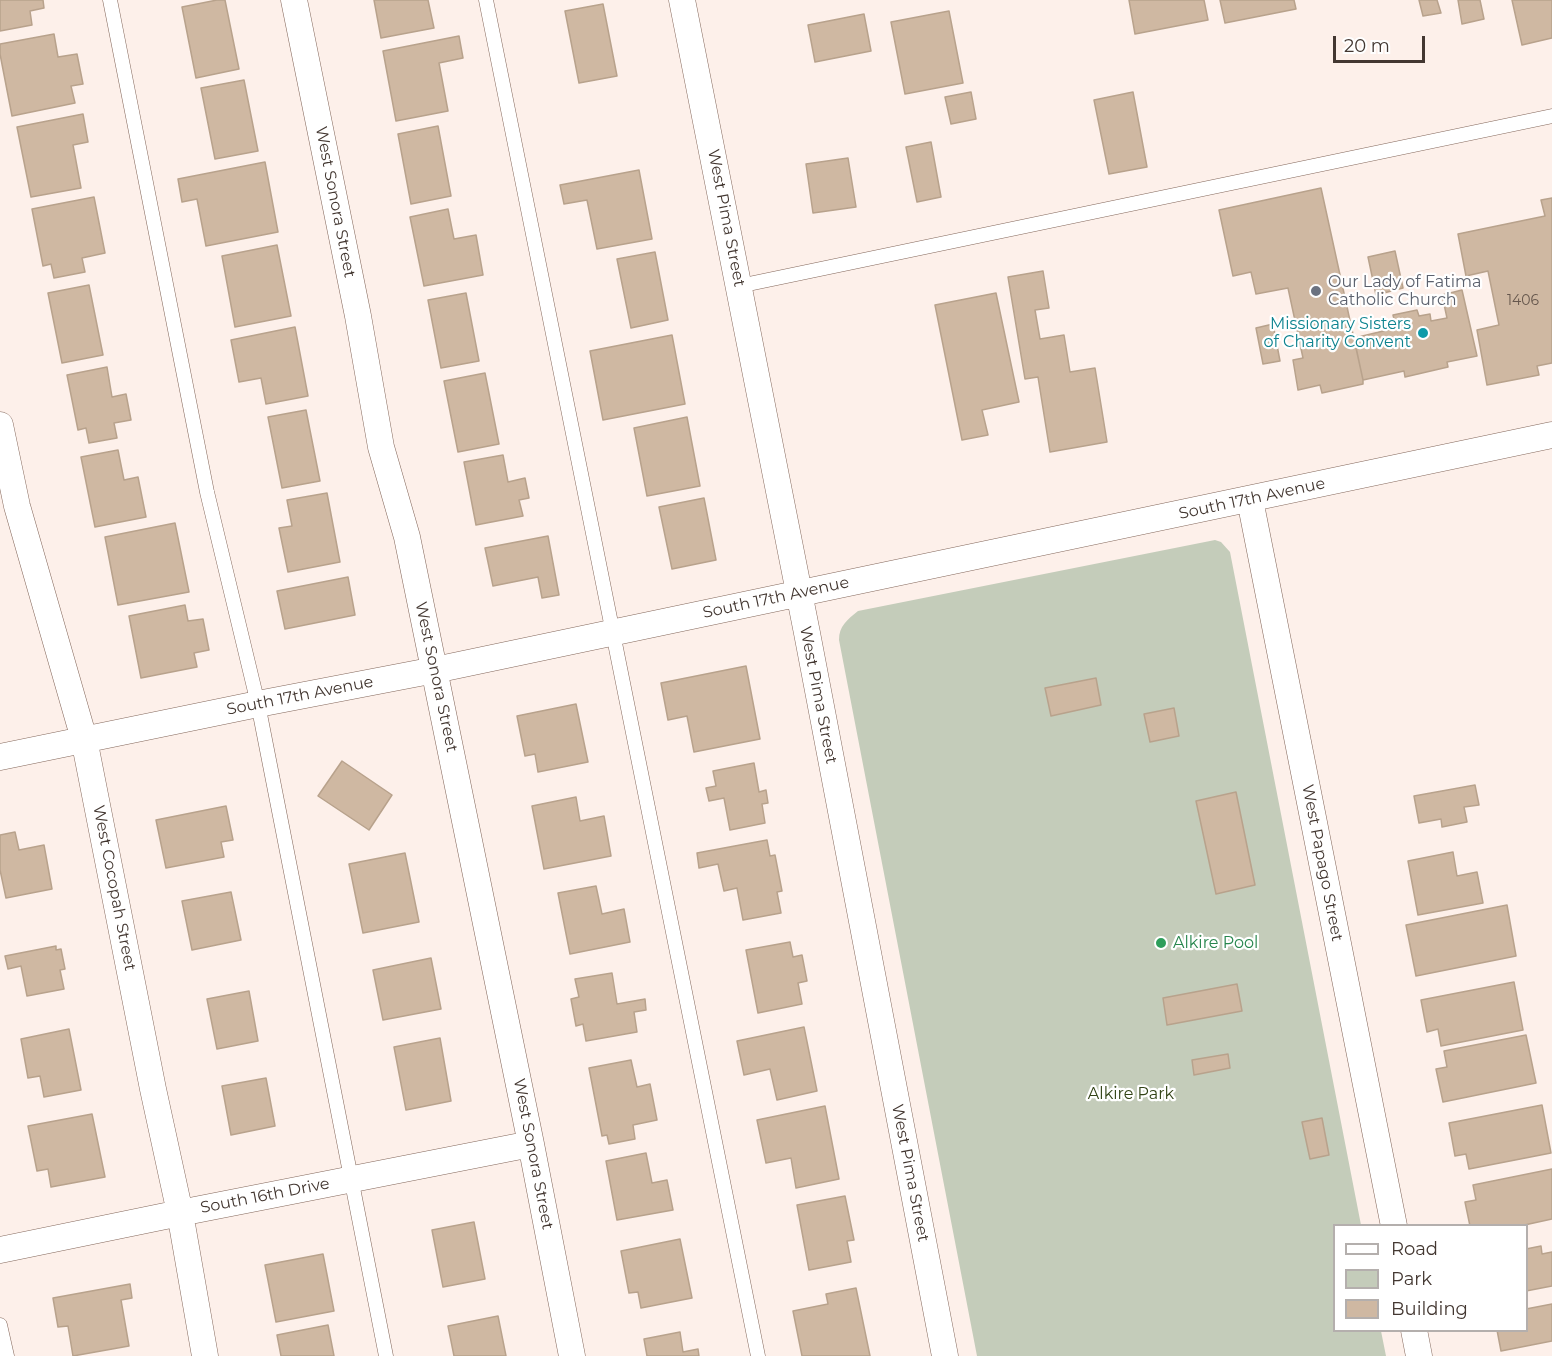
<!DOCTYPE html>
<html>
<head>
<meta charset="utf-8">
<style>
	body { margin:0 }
	#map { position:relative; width:1552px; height:1356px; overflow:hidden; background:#fdf0ea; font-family:Montserrat,sans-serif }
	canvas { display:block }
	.legend { position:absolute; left:1333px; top:1224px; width:195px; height:108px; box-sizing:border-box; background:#fff; border:2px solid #b4afad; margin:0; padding:8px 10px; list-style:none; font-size:18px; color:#433731 }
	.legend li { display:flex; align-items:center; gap:12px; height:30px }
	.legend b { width:30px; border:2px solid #b4afad }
	.scale { position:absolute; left:1333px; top:36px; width:92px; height:27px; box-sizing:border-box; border:3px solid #433731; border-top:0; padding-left:8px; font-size:18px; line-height:21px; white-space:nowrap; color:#433731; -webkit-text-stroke:4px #fff; paint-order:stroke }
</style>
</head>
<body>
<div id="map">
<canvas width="1552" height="1356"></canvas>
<ul class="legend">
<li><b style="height:8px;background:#fff"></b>Road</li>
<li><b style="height:16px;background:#c4ccba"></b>Park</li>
<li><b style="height:16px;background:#cfb8a2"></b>Building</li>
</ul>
<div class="scale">20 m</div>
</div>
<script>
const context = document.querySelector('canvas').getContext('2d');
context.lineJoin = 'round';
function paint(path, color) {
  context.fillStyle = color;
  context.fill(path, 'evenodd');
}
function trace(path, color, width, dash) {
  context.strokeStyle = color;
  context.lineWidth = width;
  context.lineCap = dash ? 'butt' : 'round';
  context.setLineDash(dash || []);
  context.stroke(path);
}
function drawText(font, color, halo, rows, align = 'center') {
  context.font = font + ' Montserrat,sans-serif';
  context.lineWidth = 4.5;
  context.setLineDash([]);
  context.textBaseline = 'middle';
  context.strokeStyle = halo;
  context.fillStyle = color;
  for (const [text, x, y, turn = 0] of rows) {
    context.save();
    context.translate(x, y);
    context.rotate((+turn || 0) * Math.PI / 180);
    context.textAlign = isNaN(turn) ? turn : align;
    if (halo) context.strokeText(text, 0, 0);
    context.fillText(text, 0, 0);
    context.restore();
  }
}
const green = new Path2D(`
	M1215,540l6,2 9,10 131,673 -27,1v104l47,1 5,25h-409l-138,-716c0,-14 8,-20 19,-29z`);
const building = new Path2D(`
	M0,0h43l1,8 -14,3 2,14 -32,6z
	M217,0h8l14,69 -43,9 -14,-71z
	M374,0h54l6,28 -53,10z
	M1129,0h75l4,20 -73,14z
	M1220,0h74l2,9 -71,14z
	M1419,0h18l4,13 -18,3z
	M1458,0h22l4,19 -22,5z
	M1512,0h40v38l-30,7z
	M603,4l14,72 -38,7 -14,-72z
	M949,11l14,72 -58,11 -14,-72z
	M864,14l7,37 -56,11 -7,-37z
	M54,34l4,23 19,-3 6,30 -12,2 4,17 -63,13 -12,-62v-10z
	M459,36l4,22 -24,5 9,48 -52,10 -13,-70z
	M244,80l14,71 -43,8 -14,-71z
	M971,92l5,27 -25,5 -6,-27z
	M1133,92l14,75 -38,7 -15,-74z
	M83,114l5,28 -15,3 8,43 -50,9 -14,-70z
	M438,126l13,70 -40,8 -13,-70z
	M931,142l10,55 -24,5 -11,-55z
	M848,158l8,49 -43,6 -7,-49z
	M265,162l13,70 -72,14 -9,-47 -15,3 -4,-23z
	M639,170l13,69 -55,10 -10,-49 -23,4 -4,-19z
	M1321,188l42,192v4l-41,9 -2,-8 -22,5 -5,-30 10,-2 -15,-70 -32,6 -5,-22 -18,4 -14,-66z
	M94,197l11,56 -23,5 3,14 -31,6 -3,-14 -8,2 -11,-57z
	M1552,198v165l-15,3 2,9 -52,10 -10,-55 22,-5 -11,-54 -22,5 -8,-42 87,-18 -4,-16z
	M448,209l6,30 22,-4 7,40 -59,11 -14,-69z
	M277,245l14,71 -56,11 -13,-71z
	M1395,251l8,37 -27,7 -8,-38z
	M655,252l13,68 -37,8 -14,-69z
	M1043,271l6,37 -14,2 5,29 24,-4 6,37 25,-4 12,74 -57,10 -12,-75 -13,2 -17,-102z
	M89,285l14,70 -41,8 -14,-70z
	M1462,290l15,66 -30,6 1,5 -43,10 -1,-6 -41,9 -9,-42 42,-10 -3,-13 24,-5 2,6 11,-2 1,7 16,-3 -5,-23z
	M466,293l13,68 -38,7 -13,-68z
	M996,293l23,109 -37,8 6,25 -26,5 -27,-135z
	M1273,324l7,37 -17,3 -7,-36z
	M295,327l13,69 -42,8 -5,-26 -22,4 -8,-42z
	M672,335l13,69 -82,16 -13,-69z
	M107,367l5,30 14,-3 5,26 -17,3 3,15 -28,5 -3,-15 -8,2 -11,-55z
	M485,373l14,71 -41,8 -14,-71z
	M306,410l14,71 -38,7 -14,-71z
	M687,417l13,69 -53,10 -13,-68z
	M118,450l6,30 14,-3 8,40 -51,10 -14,-70z
	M503,455l5,27 17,-4 4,20 -10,2 4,16 -47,9 -12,-63z
	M327,493l13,69 -52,10 -9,-44 13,-2 -5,-26z
	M704,498l12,62 -44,9 -13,-62z
	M175,523l14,69 -71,13 -13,-68z
	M548,536l11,59 -17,3 -4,-21 -45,9 -8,-38z
	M348,577l7,38 -70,14 -8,-38z
	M185,605l3,16 15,-2 6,31 -15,3 3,14 -56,11 -12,-62z
	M746,666l14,73 -66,13 -7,-36 -19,4 -7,-37z
	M1096,678l5,27 -50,11 -6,-28z
	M576,704l12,58 -50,10 -3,-18 -10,2 -8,-40z
	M1174,708l5,28 -29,6 -6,-28z
	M342,761l50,34 -23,35 -51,-34z
	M754,763l5,29 7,-2 2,13 -6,1 3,19 -35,7 -6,-32 -15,3 -3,-13 10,-2 -3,-15z
	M1475,785l4,20 -15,2 3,15 -25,5 -1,-8 -22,4 -5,-27z
	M1236,792l19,93 -39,9 -20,-93z
	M576,797l4,24 24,-5 7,40 -67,13 -12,-63z
	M226,806l7,34 -12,2 3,15 -58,11 -10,-48z
	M15,832l4,18 25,-5 8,44 -46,9 -6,-28v-35z
	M767,840l3,16 5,-1 7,36 -5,1 4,21 -38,7 -6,-32 -13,3 -6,-27 -19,4 -2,-15z
	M1453,852l4,24 20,-4 6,31 -65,12 -10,-54z
	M405,853l14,69 -56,11 -14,-69z
	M596,886l6,28 22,-5 6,33 -60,12 -12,-61z
	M231,892l10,48 -49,10 -10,-49z
	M1507,905l9,51 -100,20 -10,-51z
	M790,942l3,15 9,-2 5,26 -9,2 4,21 -44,9 -12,-63z
	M56,946v4l5,-1 4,20 -5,1 4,19 -37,7 -6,-30 -13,3 -3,-13z
	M431,958l10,51 -58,11 -10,-50z
	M612,973l5,31 28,-5 1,11 -12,2 3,20 -51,9 -3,-17 -7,2 -5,-27 8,-2 -4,-18z
	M1514,982l9,48 -82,16 -3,-17 -11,3 -6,-32z
	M1237,984l5,27 -75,14 -4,-27z
	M249,991l9,50 -41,8 -10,-50z
	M804,1027l13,64 -40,9 -7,-31 -26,6 -7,-34z
	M69,1029l12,61 -37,7 -4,-21 -12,2 -7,-39z
	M1526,1035l10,48 -93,19 -7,-33 11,-2 -3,-16z
	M440,1038l11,63 -45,9 -12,-63z
	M1228,1054l2,14 -36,7 -2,-15z
	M631,1060l6,27 13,-3 7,36 -24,5 2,14 -26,5 -2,-9 -5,1 -13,-68z
	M266,1078l9,48 -44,9 -9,-49z
	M1542,1105l9,48 -82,16 -3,-15 -11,2 -6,-33z
	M825,1106l14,73 -43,9 -5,-30 -25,5 -9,-43z
	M92,1114l13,63 -54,10 -3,-18 -11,2 -9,-45z
	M1322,1118l7,37 -19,4 -8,-37z
	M646,1153l6,30 15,-3 6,30 -56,10 -11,-59z
	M1552,1169v50l-32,7h-50l-5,-24 11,-2 -3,-15z
	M845,1196l9,44 -7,1 4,21 -42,8 -12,-65z
	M474,1222l11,57 -42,8 -11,-57z
	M680,1239l12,59 -51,10 -3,-16 -9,1 -8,-42z
	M1541,1246l1,8 10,-2v34l-26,5v-42z
	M323,1254l11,57 -58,11 -11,-57z
	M130,1284l2,14 -11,2 8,46 -56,10 -5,-30 -10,1 -5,-29z
	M856,1288l14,68h-68l-9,-45 35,-7 -2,-10z
	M1552,1304v37l-51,10 -4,-21h29v-21z
	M498,1316l8,40h-52l-6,-30z
	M328,1325l6,31h-53l-4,-21z
	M680,1332l3,20 15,-3 1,7h-52l-3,-17z`);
const service = new Path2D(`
	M110,0l97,492 51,212 128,652
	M486,0l272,1356
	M739,286l813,-170
	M0,1325l7,31`);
const minor = new Path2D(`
	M294,0l64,316 23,131 26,90 124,607 41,212
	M682,0l125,633 138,723
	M0,425l17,81 67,233 69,350 27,124 25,143
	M1250,500l144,726
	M0,757l258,-53 177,-34 1117,-235
	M0,1250l180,-37 351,-69
	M1414,1330l5,26`);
const markers = [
	[1316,291,6,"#6b7280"],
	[1423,333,6,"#0f9aa8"],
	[1161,943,6,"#2e9e5b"]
];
const numberNames = [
	["1406",1523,301]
];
const streetNames = [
	["West Sonora Street",335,202,79],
	["West Pima Street",726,218,79],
	["South 17th Avenue",1252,499,-12],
	["South 17th Avenue",776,598,-12],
	["West Sonora Street",436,677,78],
	["West Pima Street",818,695,79],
	["South 17th Avenue",300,696,-11],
	["West Papago Street",1322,863,79],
	["West Cocopah Street",114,888,79],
	["West Sonora Street",533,1154,79],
	["West Pima Street",910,1173,79],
	["South 16th Drive",265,1196,-11]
];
const worshipNames = [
	["Our Lady of Fatima",1328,282],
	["Catholic Church",1328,300]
];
const cultureNames = [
	["Missionary Sisters",1411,324],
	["of Charity Convent",1411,342]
];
const leisureNames = [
	["Alkire Pool",1173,943]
];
const parkNames = [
	["Alkire Park",1131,1094]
];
paint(green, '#c4ccba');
paint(building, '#cfb8a2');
trace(building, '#b8a28c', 1.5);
trace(service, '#84685c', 15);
trace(minor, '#84685c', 27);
trace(service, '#fff', 14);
trace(minor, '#fff', 26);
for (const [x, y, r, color] of markers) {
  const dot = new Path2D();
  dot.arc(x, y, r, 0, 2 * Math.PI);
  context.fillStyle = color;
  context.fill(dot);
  trace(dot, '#fff', 2);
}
drawText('14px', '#66574d', null, numberNames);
drawText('16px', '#433731', '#fff', streetNames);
drawText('16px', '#5b616d', '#fff', worshipNames, 'left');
drawText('16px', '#0d838f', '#fff', cultureNames, 'right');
drawText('16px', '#27864d', '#fff', leisureNames, 'left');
drawText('16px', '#324316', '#fff', parkNames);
</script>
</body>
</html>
